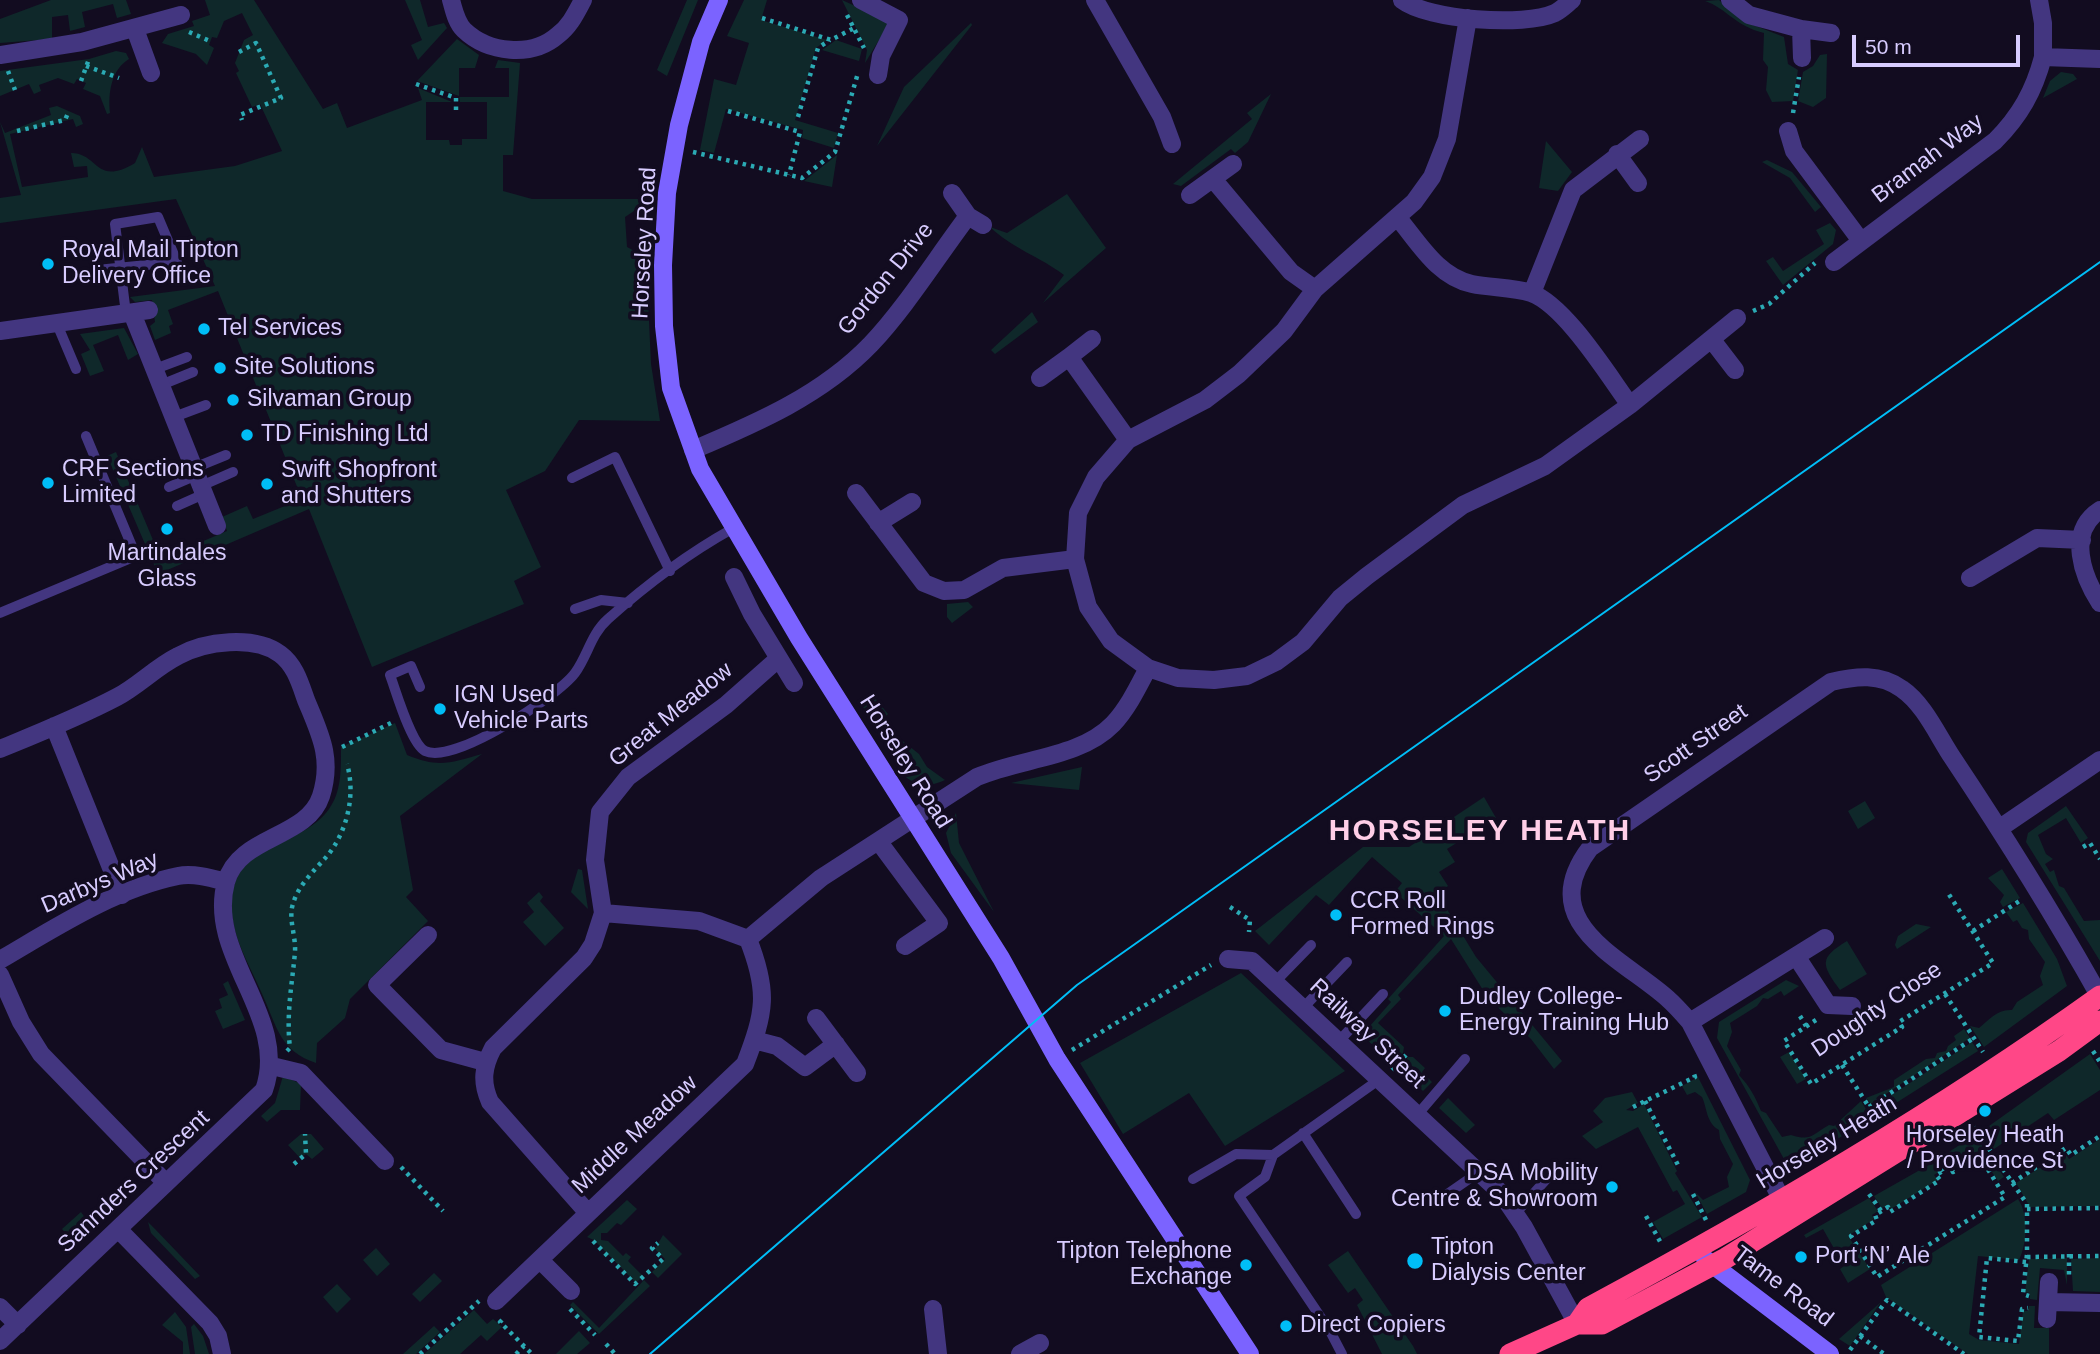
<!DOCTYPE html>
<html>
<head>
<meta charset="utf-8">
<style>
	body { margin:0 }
	#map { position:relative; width:2100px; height:1354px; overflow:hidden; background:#120c20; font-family:Helvetica,sans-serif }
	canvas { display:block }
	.scale { position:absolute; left:1852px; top:35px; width:168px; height:32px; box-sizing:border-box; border:4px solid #d8ccff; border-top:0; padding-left:9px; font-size:21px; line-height:24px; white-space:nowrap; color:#d8ccff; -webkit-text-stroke:5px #120c20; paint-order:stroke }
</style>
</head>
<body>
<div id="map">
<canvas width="2100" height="1354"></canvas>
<div class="scale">50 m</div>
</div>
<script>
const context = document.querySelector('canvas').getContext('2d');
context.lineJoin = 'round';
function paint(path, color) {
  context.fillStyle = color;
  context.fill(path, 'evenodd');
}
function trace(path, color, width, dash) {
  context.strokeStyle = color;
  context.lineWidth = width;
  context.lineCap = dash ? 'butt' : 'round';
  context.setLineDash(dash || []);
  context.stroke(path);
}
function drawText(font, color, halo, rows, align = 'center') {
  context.font = font + ' Helvetica,sans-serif';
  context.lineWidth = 7;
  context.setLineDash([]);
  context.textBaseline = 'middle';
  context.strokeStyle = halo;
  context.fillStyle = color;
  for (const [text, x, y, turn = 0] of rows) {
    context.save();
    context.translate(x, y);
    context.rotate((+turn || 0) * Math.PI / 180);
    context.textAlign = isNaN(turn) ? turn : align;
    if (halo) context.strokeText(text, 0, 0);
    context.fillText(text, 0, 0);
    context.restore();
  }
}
const green = new Path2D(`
	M51,0h75l5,14 -14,4 -4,-14 -31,8 3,15 -15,4 -2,-16 -16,2v22l-52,4v-24z
	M205,0h49l69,109 14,-6 10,25 75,-28 -4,-12 34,14h-26v38h23l1,5h12v-6h25v-37h-27l-1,-6 -42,-15 40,-42 22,16 -4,13h-16v29h50v-29h-14l3,-8 22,3 -7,92h-10v36l29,8h114v4l-21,14 2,30 19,10 5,107 9,57 -81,-1 -34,51 -39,19 35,77 -27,14 10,23 -152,63 -63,-158 -151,65 -51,-118 9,-4 45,107 66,-28 -5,-14 25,-11 6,13 49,-20 -84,-208 -50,19 5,14 -4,2 2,7 -16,7 -5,-14 5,-4 -3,-22 -17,2 -5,-5 85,-11 -39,-87 -176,24v-25l21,-3 -21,-73 5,11 46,-18 -2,-7 8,-2 23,10 3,8 -7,3 -3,-8 -63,15 12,53 66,-10 -1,-11 -13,1 -3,-14c28,0 24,34 64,10l7,-16 12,30 81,-11 47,-15 -22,-47 -8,3 -16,-34 3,-2 -4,-8 9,-23 9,-5 -11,-22 -18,8 -7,17 -5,-1 -3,8 5,3 -7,17 -11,-11 -34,-11 6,-9 26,-8 -2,-5 18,-6z
	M405,0h15l8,27 16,-4 3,5 -29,32 -7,-15 11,-5z
	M687,0h11l-31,76 -10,-6z
	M744,0h23l-6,20 66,20 -11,8 -21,72 43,13 -4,15 -32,-10 1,-8 -77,-21 -12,44 -14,-3 14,-71 22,6 13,-42 -22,-7z
	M842,0l48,22 -25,41 2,-13z
	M1719,0l24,21 41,16 4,27 10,6 -5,31 -21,1 -6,-12 2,-23 -5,-7 1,-27c-29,-7 -38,-25 -59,-32z
	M971,23l1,2 -95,121 27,-59z
	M836,40l26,9 -3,12 -37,-11z
	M116,51l10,2 3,6c-18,11 -21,34 -19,54l-3,1 -7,-18 -17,-7 3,-6 -9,-4 -3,5 -16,-6 -19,7 2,6 -7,3 -5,-10 -29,12v-25l89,-12z
	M1827,54l-1,44 -13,9 -15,-6 5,-29 10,-6 7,-11z
	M2061,72l12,2 4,5 -34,19 7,-17z
	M1271,94l-23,48 -13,11 -4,-4 -50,37 -8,-2 79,-65 -5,-6z
	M1546,141l26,31 -14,19 -19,-3z
	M837,155l-5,32 -28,-6z
	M1767,160l25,12 29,35 -6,5 -25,-34 -28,-16z
	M1067,194l39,54 -63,55 21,-28c-25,-19 -51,-26 -74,-48l17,6z
	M1830,223l6,7 -3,14 -50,41 -17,-24 7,-4 10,14 41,-27 -8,-14z
	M1032,312l6,10 -43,32 -4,-4z
	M124,328l14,26 -10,6 -10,-25 -25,10 11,26 -14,5 -9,-22 9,-4 -10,-16z
	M968,602l5,5 -21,16 -5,-6v-13z
	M875,698l13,16 -5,5 6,11 30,24 8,13 18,13c-16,8 -30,6 -43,-6l-39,-67z
	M395,723l12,32c31,13 44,8 75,-1l-82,62 13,74 -7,7 22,24 -78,78 -5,19 -28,25 -1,20c-36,-12 -39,-36 -53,-67 -10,-24 -26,-50 -30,-75 -13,-81 67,-70 96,-112 13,-18 12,-41 12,-62z
	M1082,767l-3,23 -68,-7z
	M1484,797l12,21 -49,31 8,13 -16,10 9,14 -11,7 39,64 86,104 -8,8 -23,-30 -43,-41 -37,-59 -53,56 3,4 -23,24 26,24 -1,6 -10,11 -31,-29 29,-33 -3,-3 56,-63 -49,-44 7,-9 -30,-26 -43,48 -13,-10 -47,50 -14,-14 108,-84h46z
	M1865,801l10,17 -17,11 -10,-18z
	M2066,806l22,32 -7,5 -15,-25 -28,17 8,19 7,5 -8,5 5,8 4,-2 5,16 5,2 20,33 16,-1v41l-74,-119 2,-9z
	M956,813l3,30 35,69 -43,-59 -5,-20z
	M578,869l4,1 6,39 -17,-17z
	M2002,869l18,29 -17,9 -3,-5 4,-7 -16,-17z
	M539,892l4,5 -3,4 24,27 -19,18 -22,-24 11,-10 -7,-9z
	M2023,903l34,56 10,27 -83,61 -14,-21 9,2c10,-8 18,-19 33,-18l5,-8 26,-17 -3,-9 5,-14 -16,-23 -1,-9 -6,-2 -5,-8 -4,2 -7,-10z
	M1916,924l15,3 -34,22 -2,-4 3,-9z
	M1847,941l20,33 -27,16c-19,-26 -21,-32 7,-49z
	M1241,973l104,98 -120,75 -36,-53 -66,41 -43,-71z
	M1786,980l13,6 -15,10 -3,-5 -13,8 -5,-1 -6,8 -27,17 2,9 -5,14 14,24 -2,5c11,12 16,21 22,36l5,2 16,24 9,-2c20,6 19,1 38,-10l5,1 27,-25 11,18 -75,43 -8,1 -5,-4 -67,-121 2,-16z
	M228,981l17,39 -22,9 -8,-18 7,-3 -3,-9 9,-4 -5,-11z
	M1964,1029l6,9 -99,66 -5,-6 28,-11v-7l32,-21 9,-1 2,-5 9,-2 2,-5 8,-6 -2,-4z
	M1972,1042l6,9 -101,64 -5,-7z
	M1789,1052l17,27 -9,5 -17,-27z
	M2090,1054l10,16v20l-46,30 -6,-7 -54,36 -12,-18z
	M1408,1057h5l12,11 -3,4 10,10 -9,9 -25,-23z
	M283,1076l18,8 -1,26h-19l-14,12 -6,-6 14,-13z
	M1698,1077l52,103 -4,12 -39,22 -12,-22 8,8 26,-13 -2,-10 6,-13 -13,-25 -1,-9c-13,-7 -12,-23 -17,-33l-7,-5 -8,3 -5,-9z
	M1632,1092l6,11 -12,7 7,1 11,-7 33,67 -2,2 27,44 -39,22 -10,-17 32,-18 -8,-14 -4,2 -35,-65 -42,22 -14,-13 21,-14 -10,-11 12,-13z
	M1448,1098l27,27 -9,8 -27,-25z
	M301,1134h10l13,15 -12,10 -6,-5 -6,4 -12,-13z
	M1975,1135l29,42 -6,4 -18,-27 -27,15 -3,-4 -6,3 -6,-9z
	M2100,1139v67l-70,1 -14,-24 48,-31 5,7z
	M1934,1162l6,9 -6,4 4,5 -47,29 -3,-4 -6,3 -8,-12z
	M1869,1198l9,13 -6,4 2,4 -26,17 22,33 -22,14 -8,-14 4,-3 -21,-37 -17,9 -2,-3z
	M2018,1199c11,16 9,45 1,61l-41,-4 -9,78 10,6 40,4 4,-33h5l1,-5h6l-1,22h15v26h-81l-82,-57 -5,-12z
	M627,1200l10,9 -16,16 -4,-2 -10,10h-6v7l7,1 15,15 3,-3 5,4 -3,4 15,15 -7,7 -42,-43 -7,-3z
	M81,1212l9,13 -17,17 2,5 -7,6 1,-16 -7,-8z
	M148,1222l7,7 45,47 -5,3 -44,-46z
	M663,1235l19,19 -24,24 -6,-6 13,-13 -10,-10z
	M376,1248l14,16 -13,12 -14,-16z
	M1348,1251l65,95 4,8h-35l-25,-49 6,-5 -8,-12 -7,5 -20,-28z
	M2067,1258v27l-3,-15 -24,-2 -3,32 -7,-1v-6l-5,-1 4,-33z
	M2100,1258v34l-27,-1 -2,-32z
	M434,1273l8,8 -22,21 -8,-8z
	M644,1280l6,6 -51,48 -29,-29 3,-3 26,26z
	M337,1284l14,15 -14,14 -14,-16z
	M1881,1302l-31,44 -11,-7z
	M474,1310l13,14 6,-5 9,8 -15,14 -6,-6 -21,19h-36z
	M175,1312l11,15 4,27h-7v-12l-21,-17z
	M194,1324l9,12 6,18h-14l-4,-27z
	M434,1326l6,6 -24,22h-13z
	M579,1331l11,12 -13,11h-21z`);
const path = new Path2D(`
	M847,15l17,33
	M762,18l69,22 23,-12
	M189,32l21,9
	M239,52l17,-9 25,55 -41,17 2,5
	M86,66l33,12
	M8,71l7,19
	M81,81l8,-22
	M416,84l40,14v15
	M728,111l72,21 -11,43
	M1793,113l6,-36
	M798,117l20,-69 12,-8
	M17,131l48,-11 4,-9
	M693,152l109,26 33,-26 23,-79
	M1753,311l16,-7 46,-41
	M342,747l49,-24
	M2083,847l7,-4 10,16
	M1230,907l20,13 -1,12
	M1973,931l48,-31
	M1945,994l38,58
	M1800,1016l6,10
	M1816,1020l-32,21 27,43 91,-57 -3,-5 94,-59 -45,-70
	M1072,1050l139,-85
	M287,1051l3,-3c-4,-34 2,-63 5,-96 1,-16 -7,-34 -2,-48 5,-19 22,-34 34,-48 20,-24 29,-61 20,-92
	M2093,1051l7,11
	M1842,1065l36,56
	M1392,1070l14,-15
	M1645,1101l35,68
	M1633,1107l62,-30 -1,-3
	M1869,1107l105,-69
	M1974,1127l53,77v50l-4,40 6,2
	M1932,1154l12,19
	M1979,1155l26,42 -128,80 -26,-41 26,-16 -2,-5 13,-8 2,5 50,-32 -4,-5 14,-8 3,5z
	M294,1164l12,-10 -1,-20
	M401,1167l42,44
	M2012,1183l54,-35 5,7 29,-19
	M1693,1194l13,26
	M1869,1194l13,18
	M2027,1209l73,-1
	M1646,1216l16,29
	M593,1241l42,43 28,-25 -11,-11 6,-5
	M2069,1254v23
	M2027,1257l73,-1
	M2026,1262l-39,-4 -8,79 39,4 4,-32 6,-1
	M570,1309l25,26
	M502,1320l-2,2 32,32
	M1860,1336l24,18
	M606,1344l9,10
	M1850,1350l37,-50 77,54
	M420,1354l59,-53
	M516,1354l8,-8`);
const lane = new Path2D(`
	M97,270l80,-8 -19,-45 -43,7c4,30 7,60 11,89
	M57,324l19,45
	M155,369l32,-12
	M161,385l32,-13
	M174,417l32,-12
	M194,468l32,-13
	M572,478l43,-21 55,114
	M201,486l32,-14
	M169,487l28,-12
	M177,506l27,-12
	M575,609l26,-9 27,3
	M0,613l136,-57 -50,-120
	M420,687l-9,-21 -21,9c6,16 21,69 35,76 28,14 132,-54 150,-78 13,-18 16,-39 33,-54 37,-33 81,-66 124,-90
	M1275,982l36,-37
	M1303,1008l44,-46
	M1339,1041l44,-47
	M1418,1114l47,-55
	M1303,1133l53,81
	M1193,1179l43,-25 37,1
	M1443,1197l36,-25
	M1515,1214l37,-41
	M1342,1354l-12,-23 -91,-135 26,-19 8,-22 107,-76`);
const street = new Path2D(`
	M451,0c3,10 5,22 13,30 24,23 68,28 94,5 12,-9 18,-22 25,-35
	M861,0l38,20 -18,36 -3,19
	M1095,0l67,117 10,27
	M1402,0c26,20 122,27 153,13 6,-3 12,-9 17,-13
	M1730,0l19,15 52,14 1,29
	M2039,0l4,23v34
	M1468,18l-21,121 -15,38 -18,25 -99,87 -31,42 -45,43 -34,26 -77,40 -32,37 -18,36 -3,46 13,48 23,34 37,27 30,10 36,2 33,-4 29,-14 27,-20 37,-44 27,-22 96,-71 82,-39 85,-61 107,-87
	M135,29l16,44
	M1801,29l30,4
	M0,55l82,-13 99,-27
	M1788,131l6,20 67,90
	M1617,154l21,29
	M1213,179l78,93 24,17
	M952,193l16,23 15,9
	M1190,195l43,-31
	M1398,218c21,25 40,59 74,66 19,4 41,3 59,9 34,12 77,82 99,112
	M1834,262l161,-121c25,-25 39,-50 48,-84l57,2
	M1532,293l41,-103 67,-51
	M132,313l85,213
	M0,331l149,-21
	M1092,339l-23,18 59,83
	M1712,340l23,30
	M1040,378l29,-21
	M693,450c64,-27 129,-55 178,-106 35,-37 66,-87 97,-128
	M856,493l68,90 20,8 20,-1 39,-22 72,-9
	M2100,510c-34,22 -17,67 0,93
	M878,523l34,-21
	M734,577l18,37 42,69
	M1970,578l67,-40 45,2
	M54,726l68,169
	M0,749c39,-16 79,-32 117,-52 21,-11 39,-30 61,-41 27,-15 76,-21 102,-2 15,11 20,29 26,46 14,34 27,58 15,96 -14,43 -82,39 -95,86 -20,74 64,135 38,208l-264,251
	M2000,828l100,-68
	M879,842l60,81 -34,23
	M428,935l-51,50 64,65 44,12
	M748,939l73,-61 156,-101c44,-19 103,-19 136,-53 15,-16 25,-37 35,-56
	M1796,956l32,49 24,1
	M1228,959l24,2 249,232 23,34 53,97
	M0,960c55,-32 114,-71 178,-84 16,-3 33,2 48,6
	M0,975l21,47 20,32 125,129
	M816,1018l41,55
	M1690,1022l135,-84
	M754,1040l23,6 28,21 31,-23
	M272,1066l29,7 84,88
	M1787,1210l-97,-188c-7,-8 -15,-17 -23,-24 -45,-40 -134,-75 -77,-150l241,-166c25,-6 49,-9 71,7 22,15 36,47 50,68 52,78 102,158 148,240
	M588,1213l-98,-111c-9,-20 -7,-35 3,-54l91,-90 9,-14 10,-31 -8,-53 5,-48 28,-35 98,-72 52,-46
	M118,1229l92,94 8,13 4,18
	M540,1260l31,31
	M496,1301l249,-237c20,-52 24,-72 3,-125l-49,-18 -96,-8
	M2048,1302l52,1
	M0,1307l18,18
	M933,1309l5,45
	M2047,1319l2,-37
	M1020,1354l20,-11`);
const secondary = new Path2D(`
	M719,0l-18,42 -22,83 -12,68 -4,72 1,61 7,62 29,81 99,169 202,320 56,101 193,295
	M1705,1259l125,95`);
const highway = new Path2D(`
	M1577,1324l11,-16c176,-95 349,-195 512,-312
	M1510,1354l67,-30h25l124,-66 333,-207 41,-30`);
const tram = new Path2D(`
	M650,1354l427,-369 1023,-723`);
const markers = [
	[48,264,7,"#00bef7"],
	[204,329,7,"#00bef7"],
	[220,368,7,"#00bef7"],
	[233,400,7,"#00bef7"],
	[247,435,7,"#00bef7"],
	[48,483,7,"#00bef7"],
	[267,484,7,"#00bef7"],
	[167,529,7,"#00bef7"],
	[440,709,7,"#00bef7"],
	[1336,915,7,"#00bef7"],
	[1445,1011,7,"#00bef7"],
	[1985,1111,7,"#00bef7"],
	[1612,1187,7,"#00bef7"],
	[1801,1257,7,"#00bef7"],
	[1415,1261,9,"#00bef7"],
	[1246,1265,7,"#00bef7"],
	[1286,1326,7,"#00bef7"]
];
const streetNames = [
	["Bramah Way",1928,159,-37],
	["Horseley Road",645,243,-87],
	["Gordon Drive",886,279,-51],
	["Great Meadow",671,715,-39],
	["Scott Street",1696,744,-35],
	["Horseley Road",905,762,58],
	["Darbys Way",100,883,-23],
	["Doughty Close",1877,1010,-34],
	["Railway Street",1367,1034,43],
	["Middle Meadow",635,1135,-43],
	["Horseley Heath",1827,1143,-31],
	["Sannders Crescent",134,1182,-43],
	["Tame Road",1783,1287,37]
];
const poiNames = [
	["Royal Mail Tipton",62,251],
	["Delivery Office",62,277],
	["Tel Services",218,329],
	["Site Solutions",234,368],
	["Silvaman Group",247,400],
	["TD Finishing Ltd",261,435],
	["CRF Sections",62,470],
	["Limited",62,496],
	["Swift Shopfront",281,471],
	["and Shutters",281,497],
	["Martindales",167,554,"center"],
	["Glass",167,580,"center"],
	["IGN Used",454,696],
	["Vehicle Parts",454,722],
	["CCR Roll",1350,902],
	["Formed Rings",1350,928],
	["Dudley College-",1459,998],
	["Energy Training Hub",1459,1024],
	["Horseley Heath",1985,1136,"center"],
	["/ Providence St",1985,1162,"center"],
	["DSA Mobility",1598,1174,"right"],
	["Centre & Showroom",1598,1200,"right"],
	["Tipton",1431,1248],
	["Dialysis Center",1431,1274],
	["Tipton Telephone",1232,1252,"right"],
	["Exchange",1232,1278,"right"],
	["Port ‘N’ Ale",1815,1257],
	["Direct Copiers",1300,1326]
];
const districtNames = [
	["HORSELEY HEATH",1480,832]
];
paint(green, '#0f282a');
trace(path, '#2baab4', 4.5, [3.5, 5]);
trace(lane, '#433680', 10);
trace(street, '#433680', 18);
trace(secondary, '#7b63ff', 18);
trace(highway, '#ff4787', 21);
trace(tram, '#00bef7', 2);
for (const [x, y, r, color] of markers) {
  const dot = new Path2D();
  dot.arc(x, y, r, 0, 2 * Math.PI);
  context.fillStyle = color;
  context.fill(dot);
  trace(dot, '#120c20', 2.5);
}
drawText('23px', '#d8ccff', '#120c20', streetNames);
drawText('23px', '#d8ccff', '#120c20', poiNames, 'left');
context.letterSpacing = '2px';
drawText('bold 30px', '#ffcee7', '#120c20', districtNames);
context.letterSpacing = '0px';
</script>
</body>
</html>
